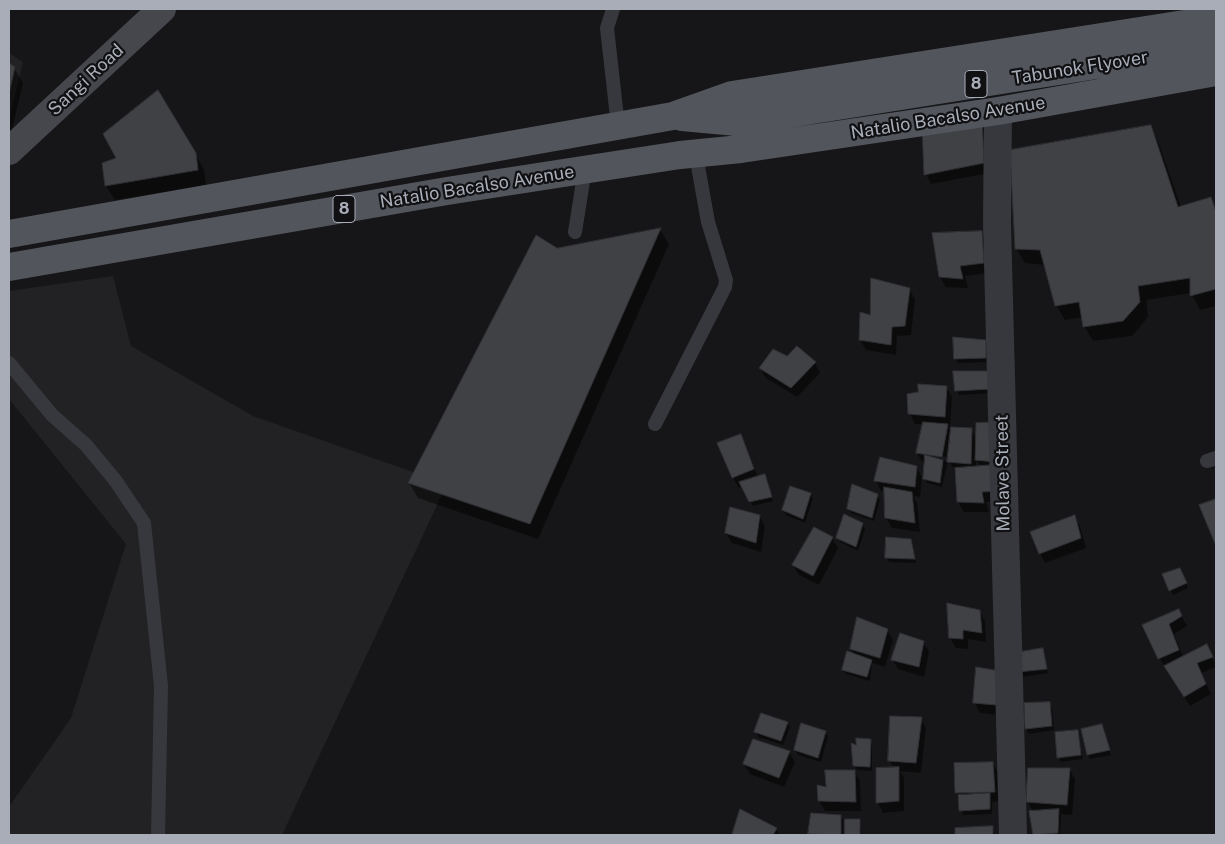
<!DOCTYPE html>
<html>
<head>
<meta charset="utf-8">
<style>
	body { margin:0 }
	#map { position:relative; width:1225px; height:844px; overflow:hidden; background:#161618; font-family:"Public Sans",sans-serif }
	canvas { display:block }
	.frame { position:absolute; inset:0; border:10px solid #a8adb8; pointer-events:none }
</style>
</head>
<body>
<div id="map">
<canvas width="1225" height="844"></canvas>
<div class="frame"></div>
</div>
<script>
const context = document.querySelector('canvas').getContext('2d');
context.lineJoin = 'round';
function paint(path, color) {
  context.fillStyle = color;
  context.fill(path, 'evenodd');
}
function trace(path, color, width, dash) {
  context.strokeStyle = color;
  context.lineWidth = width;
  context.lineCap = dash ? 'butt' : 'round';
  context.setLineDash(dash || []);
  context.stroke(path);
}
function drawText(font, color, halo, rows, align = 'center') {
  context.font = font + ' "Public Sans",sans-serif';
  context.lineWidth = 4.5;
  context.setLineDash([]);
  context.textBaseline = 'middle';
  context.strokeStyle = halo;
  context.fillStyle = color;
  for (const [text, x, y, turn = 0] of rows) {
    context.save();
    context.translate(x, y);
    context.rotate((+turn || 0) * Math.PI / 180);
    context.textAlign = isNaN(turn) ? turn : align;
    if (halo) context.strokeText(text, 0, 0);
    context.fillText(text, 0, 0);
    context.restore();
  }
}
const built = new Path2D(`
	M9,53l14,9 -14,58z
	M113,276l18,70 122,70 194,68 -165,351h-273v-28l62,-89 55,-174 -117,-145v-108z`);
const shadow = new Path2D(`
	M9,65l5,3 9,15 -14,59z
	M158,92l46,77 2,16 -91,15 -9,-14 12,-28z
	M981,118l6,9 2,46 -58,11 -5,-10z
	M1150,127l8,14 23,66 29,-8 6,10v97l-16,4 -9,-17 -45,7 2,17 -16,19 -39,5 -9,-15 -1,-9 -18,3 -9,-15 -11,-40 -20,-2 -9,-15z
	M660,230l9,14 -131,295 -120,-41 -9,-15 148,-234z
	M982,232l5,10 2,31 -24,3 3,12 -22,-1 -6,-10z
	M909,289l6,10 -4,36 -14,1 -1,19 -30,-5 -6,-10 11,-23z
	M986,341l2,5v16l-30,1 -3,-5z
	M815,363l5,10 -23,24 -31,-19 -6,-10z
	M988,372l5,21 -34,2 -2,-5z
	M946,387l6,10 -2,30 -2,-1 4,6 19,-3 6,11 19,-17 6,78 -16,1 3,10h-25l-6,-10 -2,-31 -8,-10 -6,26 -15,-4 -2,-5 1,-14 -3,-1 -6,-10 7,-29h-9l-5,-10zM940,451l2,5 6,1v3l-6,1 -1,-2 -21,-4zM976,459l5,8 -5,1z
	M740,436l18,41 7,-2 2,5 6,21 -20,5 -10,-20 -4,2 -6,-10 -15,-35z
	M916,467l6,10 -2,20 -7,-1 4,7 3,29 -28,-4 -6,-10v-26l-5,-1 -5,-10z
	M810,494l3,5 -8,24 -19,-8 -2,-5z
	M877,495l3,5 -6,21 -23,-8 -2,-5z
	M759,516l6,10 -4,26 -29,-9 -6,-10z
	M1074,517l6,9 6,22 -41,15 -5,-10z
	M862,524l3,5 -7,22 -18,-9 -2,-4z
	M814,529l18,9 6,10 -19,37 -20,-10 -6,-10z
	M910,540l6,23 -27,-1 -2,-4z
	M1182,574l6,14 -15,7 -9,-20z
	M979,611l6,10 1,21 -18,-3v10l-12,-1 -6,-10z
	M1178,611l9,15 -13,8 9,23 24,-11 9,19v2l-15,6 10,21 -21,12 -24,-39 -1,1 -22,-43z
	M887,630l6,10 -8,27 -13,-4 -2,18 -24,-7 -3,-4 12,-15 -4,-6z
	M923,642l6,10 -5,25 -26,-8 -6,-10z
	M1042,650l6,23 -26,4 -6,-23z
	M977,669l24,46 -21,-2 -5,-10z
	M1025,704h24l3,4 2,22 -25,4 -3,-5z
	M921,719l5,9 -5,45 -21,-2 4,7v33l-21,2 -5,-10 16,-35 -5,-8z
	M787,723l3,4 -7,18 -25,-8 -2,-5z
	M1104,730l7,25 -21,4 -2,-4z
	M1077,731l6,28 -22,3 -2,-5z
	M825,732l3,4 -7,26 -23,-7 -2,-5z
	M870,740l2,5v26l-15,-1 -3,-5 4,-18z
	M789,752l6,10 -11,25 -34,-13 -6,-10z
	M993,763l5,10 2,28 -8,1v12l-29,1 -7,-22z
	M1069,769l6,10 -3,36 -11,-1 -1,21h-26l-4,-22 3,-1 -5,-10z
	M854,771l6,10 1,30h-36l-6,-10z
	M741,811l35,18 4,6h-47z
	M841,816l2,4v15h-33l-1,-1z
	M846,820h13l3,15h-16z
	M992,828l4,7h-40v-6z`);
const building = new Path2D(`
	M9,63l6,4 -6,27z
	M158,90l38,63 2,17 -93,16 -3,-23 14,-5 -13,-24z
	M982,116l2,47 -60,12 -2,-49z
	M1151,125l27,82 33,-10 5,15v77l-26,7v-18l-52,8 2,16 -17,19 -40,6 -4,-25 -24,4 -15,-56 -25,-1 -5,-99z
	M661,228l-131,296 -122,-41 128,-248 21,13z
	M982,231l2,32 -24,3 3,13 -24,-2 -7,-44z
	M871,278l39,10 -5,38 -13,1 -1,18 -32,-5 1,-28 10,3z
	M953,337l33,3v18l-32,1z
	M797,346l19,16 -25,26 -32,-20 14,-19 14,7z
	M953,371h36l2,18 -36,2z
	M918,384l29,2 -2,31 -37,-3 -1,-20 11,-2z
	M923,422l25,2 -6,33 -26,-4z
	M997,422l-2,40 -20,-2 1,-37z
	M951,427l21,1 -1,36 -24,-2z
	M741,434l13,35 -22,9 -15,-35z
	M925,455l18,5 -3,23 -17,-4z
	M880,457l37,9 -2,21 -41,-6z
	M994,465l3,26 -15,1 2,11 -27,-1 -2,-34z
	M765,474l7,23 -23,5 -10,-20z
	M852,484l26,10 -6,24 -25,-9z
	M790,486l21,7 -8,26 -21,-9z
	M884,487l28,5 3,31 -30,-5z
	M1216,499v47l-17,-41z
	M730,507l30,8 -4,28 -31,-10z
	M844,514l19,9 -7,24 -20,-9z
	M1075,515l6,23 -42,16 -9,-22z
	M814,527l19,10 -20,39 -21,-11z
	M886,537l25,2 4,20 -30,-1z
	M1180,568l7,15 -18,8 -7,-17z
	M947,603l33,7 2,23 -19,-3v9l-14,-1z
	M1179,609l3,7 -13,8 10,26 -21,9 -16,-34z
	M857,617l31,12 -8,29 -30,-9z
	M900,633l24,8 -5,26 -28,-7z
	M1207,644l6,13 -16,6 9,21 -22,13 -20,-31z
	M1043,648l4,21 -29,3 -4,-19z
	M847,651l25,9 -5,17 -25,-7z
	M976,667l24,4 -4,34 -23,-2z
	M1050,702l2,24 -27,3 -1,-26z
	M761,713l27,9 -7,19 -27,-9z
	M890,716l32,1 -6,46 -28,-2z
	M801,723l25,8 -8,27 -24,-8z
	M1102,724l8,26 -23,5 -6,-26z
	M1078,730l3,25 -24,3 -2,-26z
	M856,738l15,1 -1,28 -17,-1 -2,-23 5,2z
	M753,739l37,12 -11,27 -36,-14z
	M993,762l2,30 -40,1 -1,-30z
	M899,767v34l-23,2v-35z
	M1028,768h42l-3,37 -41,-3z
	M825,770h30l1,32 -38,-1 -1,-16 9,2z
	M990,793v16l-31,2 -1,-16z
	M740,809l37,19 -4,7h-41z
	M1059,809l-1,24 -25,2 -4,-24z
	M811,813l30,2v20l-33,-1z
	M845,819h15v16h-15z
	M993,826v9h-38v-7z`);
const lane = new Path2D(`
	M613,9l-6,19 11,98
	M575,232l10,-63
	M9,363l43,52 34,30 29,35 29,43 17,163 -3,149
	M655,424l70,-137 1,-7 -18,-58 -12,-67
	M1207,461l9,-3`);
const street = new Path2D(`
	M998,111l-1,113 16,611`);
const secondary = new Path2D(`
	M9,151l153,-142`);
const primary = new Path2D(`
	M682,117l55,5 479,-76
	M9,234l664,-118 59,-21 484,-76
	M9,267l438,-76 233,-36 61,-6 257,-38 218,-39`);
const shields = [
	[976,84,22],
	[344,209,22]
];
const shieldNames = [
	["8",976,84],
	["8",344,209]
];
const streetNames = [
	["Tabunok Flyover",1080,68,-9],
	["Sangi Road",86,80,-43],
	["Natalio Bacalso Avenue",948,118,-9],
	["Natalio Bacalso Avenue",477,187,-9],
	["Molave Street",1003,473,-91]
];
paint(built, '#222225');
paint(shadow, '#0007');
paint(building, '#404145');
trace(building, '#303034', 1);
trace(lane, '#37383d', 14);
trace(street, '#37383d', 28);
trace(secondary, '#45474d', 28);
trace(primary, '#53555c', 28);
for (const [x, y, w] of shields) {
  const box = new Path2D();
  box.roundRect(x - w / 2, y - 13.5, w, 27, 4);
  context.fillStyle = '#111113';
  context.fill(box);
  trace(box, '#a8adb8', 1);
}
drawText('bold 16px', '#a8adb8', null, shieldNames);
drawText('18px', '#a8adb8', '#111113', streetNames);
</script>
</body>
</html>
